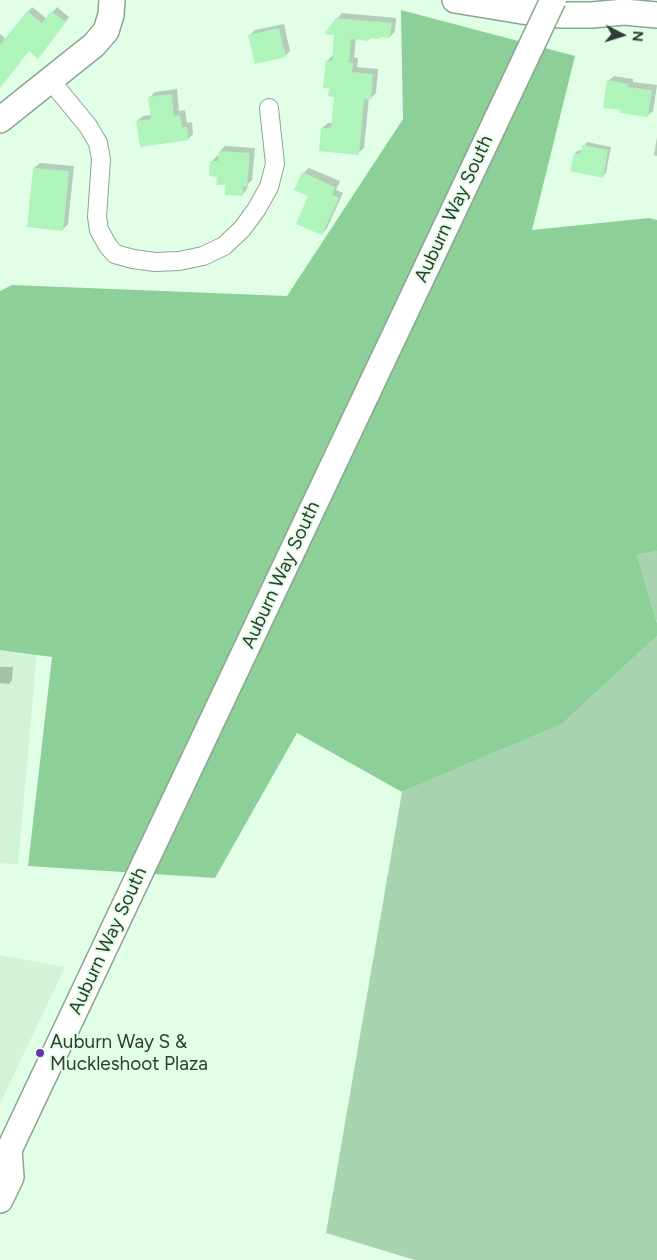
<!DOCTYPE html>
<html>
<head>
<meta charset="utf-8">
<style>
	body { margin:0 }
	#map { position:relative; width:657px; height:1260px; overflow:hidden; background:#e1ffe6; font-family:Figtree,sans-serif }
	canvas { display:block }
	.north { position:absolute; left:597px; top:10px; width:50px; height:50px; -webkit-text-stroke:4px #e1ffe6; paint-order:stroke; rotate:95deg; font-size:14px; font-weight:700; line-height:20px; text-align:center; color:#313c32 }
	.north::after { content:''; display:block; margin:auto; width:18px; height:22px; background:#313c32; clip-path:polygon(50% 0,100% 100%,50% 72%,0 100%) }
</style>
</head>
<body>
<div id="map">
<canvas width="657" height="1260"></canvas>
<div class="north">N</div>
</div>
<script>
const context = document.querySelector('canvas').getContext('2d');
context.lineJoin = 'round';
function paint(path, color) {
  context.fillStyle = color;
  context.fill(path, 'evenodd');
}
function trace(path, color, width, dash) {
  context.strokeStyle = color;
  context.lineWidth = width;
  context.lineCap = dash ? 'butt' : 'round';
  context.setLineDash(dash || []);
  context.stroke(path);
}
function drawText(font, color, halo, rows, align = 'center') {
  context.font = font + ' Figtree,sans-serif';
  context.lineWidth = 4;
  context.setLineDash([]);
  context.textBaseline = 'middle';
  context.strokeStyle = halo;
  context.fillStyle = color;
  for (const [text, x, y, turn = 0] of rows) {
    context.save();
    context.translate(x, y);
    context.rotate((+turn || 0) * Math.PI / 180);
    context.textAlign = isNaN(turn) ? turn : align;
    if (halo) context.strokeText(text, 0, 0);
    context.fillText(text, 0, 0);
    context.restore();
  }
}
const built = new Path2D(`
	M0,649l37,3 -19,213 -18,-2z
	M0,955l65,12 -65,137z`);
const green = new Path2D(`
	M657,551v72l-20,-68z
	M657,636v624h-242l-89,-27 76,-441 160,-68z`);
const forest = new Path2D(`
	M401,10l174,46 -43,174 117,-12 8,2v331l-20,4 20,68v13l-95,88 -160,68 -105,-59 -82,145 -187,-12 24,-209 -52,-7v-359l12,-6 275,11 116,-177z`);
const shadow = new Path2D(`
	M32,7l15,12 10,-12 12,10 -26,35 -14,-2 -29,26v-42l6,5z
	M342,13l54,5 -1,13 -5,6 -8,-1 -2,2 -9,-1 -2,3 -13,-2 -2,19 4,1 -1,9 21,2 -2,24 -5,5h-2l-5,50 -6,5 -36,-25 6,-5h5l3,-27 -9,-35 6,-6 4,-36z
	M284,24l6,27 -5,5 -35,-21 5,-5z
	M614,76l19,3v3l24,3 -4,26 -6,5 -26,-7 -13,-28z
	M177,89l2,22 6,-1 2,13 5,-1 1,12 -5,5 -51,-18 6,-5 8,-1 -2,-17 6,-6z
	M657,137v19l-3,-1z
	M587,142l24,5 -5,26 -4,3 -27,-23 4,-3 4,1 1,-5z
	M225,146l30,2 -3,32 -4,4 -1,5 -5,6 -15,-11 -9,-9 -6,-14 5,-5h3v-5z
	M40,163l34,3 -6,58 -5,5 -29,-61z
	M309,168l31,13 -4,9 7,3 -16,35 -5,6 -19,-61z
	M0,667h13l-1,13 -3,4 -9,-1z`);
const building = new Path2D(`
	M27,11l15,12 9,-12 15,11 -28,37 -9,-8 -29,37v-43z
	M336,18l56,5 -2,15 -10,-1v2l-11,-1v3l-18,-2 -2,23 4,1 -1,9 21,2 -2,26 -7,-1 -5,56 -40,-4 2,-23h10l3,-31 -6,-1 1,-8h-6l3,-28 6,1 2,-26 -10,-1z
	M279,28l7,29 -31,7 -7,-29z
	M607,80l22,4 -1,3 24,3 -4,27 -29,-4 1,-3 -17,-2z
	M172,94l2,22 6,-1 2,12h5l2,13 -49,7 -4,-26 15,-2 -3,-22z
	M583,145l25,5 -5,28 -33,-7 4,-18 6,1z
	M219,151l31,2 -3,34 -4,-1v10l-18,-1v-10h-9l1,-8 -8,-1 1,-15h8z
	M33,168l36,3 -6,60 -36,-4z
	M302,172l33,15 -3,8 7,3 -17,37 -26,-11 12,-28 -14,-6z`);
const street = new Path2D(`
	M51,81l37,45 10,17 3,16 -4,58 2,13 9,16 7,8 18,5 22,3 24,-1 24,-5 21,-10 18,-17 14,-19 13,-23 6,-23 -6,-56`);
const secondary = new Path2D(`
	M455,0l67,11 39,4h31l32,-3 33,3
	M0,120l94,-75 12,-14 5,-16 1,-15
	M0,1158l9,-8 511,-1080
	M0,1200l11,-23 -2,-27`);
const secondaryBridge = new Path2D(`
	M520,70l33,-70`);
const markers = [
	[40,1053,5,"#6833aa"]
];
const streetNames = [
	["Auburn Way South",454,209,-65],
	["Auburn Way South",281,575,-65],
	["Auburn Way South",108,941,-65]
];
const poiNames = [
	["Auburn Way S &",50,1042],
	["Muckleshoot Plaza",50,1064]
];
paint(built, '#d0f4d5');
paint(green, '#a7d3ae');
paint(forest, '#8ccf98');
paint(shadow, '#0003');
paint(building, '#aff4bb');
trace(street, '#8ba68f', 20);
trace(secondary, '#8ba68f', 28);
trace(street, '#fff', 18);
trace(secondary, '#fff', 25);
trace(secondaryBridge, '#8ba68f', 28, []);
trace(secondaryBridge, '#fff', 25);
for (const [x, y, r, color] of markers) {
  const dot = new Path2D();
  dot.arc(x, y, r, 0, 2 * Math.PI);
  context.fillStyle = color;
  context.fill(dot);
  trace(dot, '#e1ffe6', 2);
}
drawText('19px', '#313c32', '#e1ffe6', streetNames);
drawText('19px', '#313c32', '#e1ffe6', poiNames, 'left');
</script>
</body>
</html>
